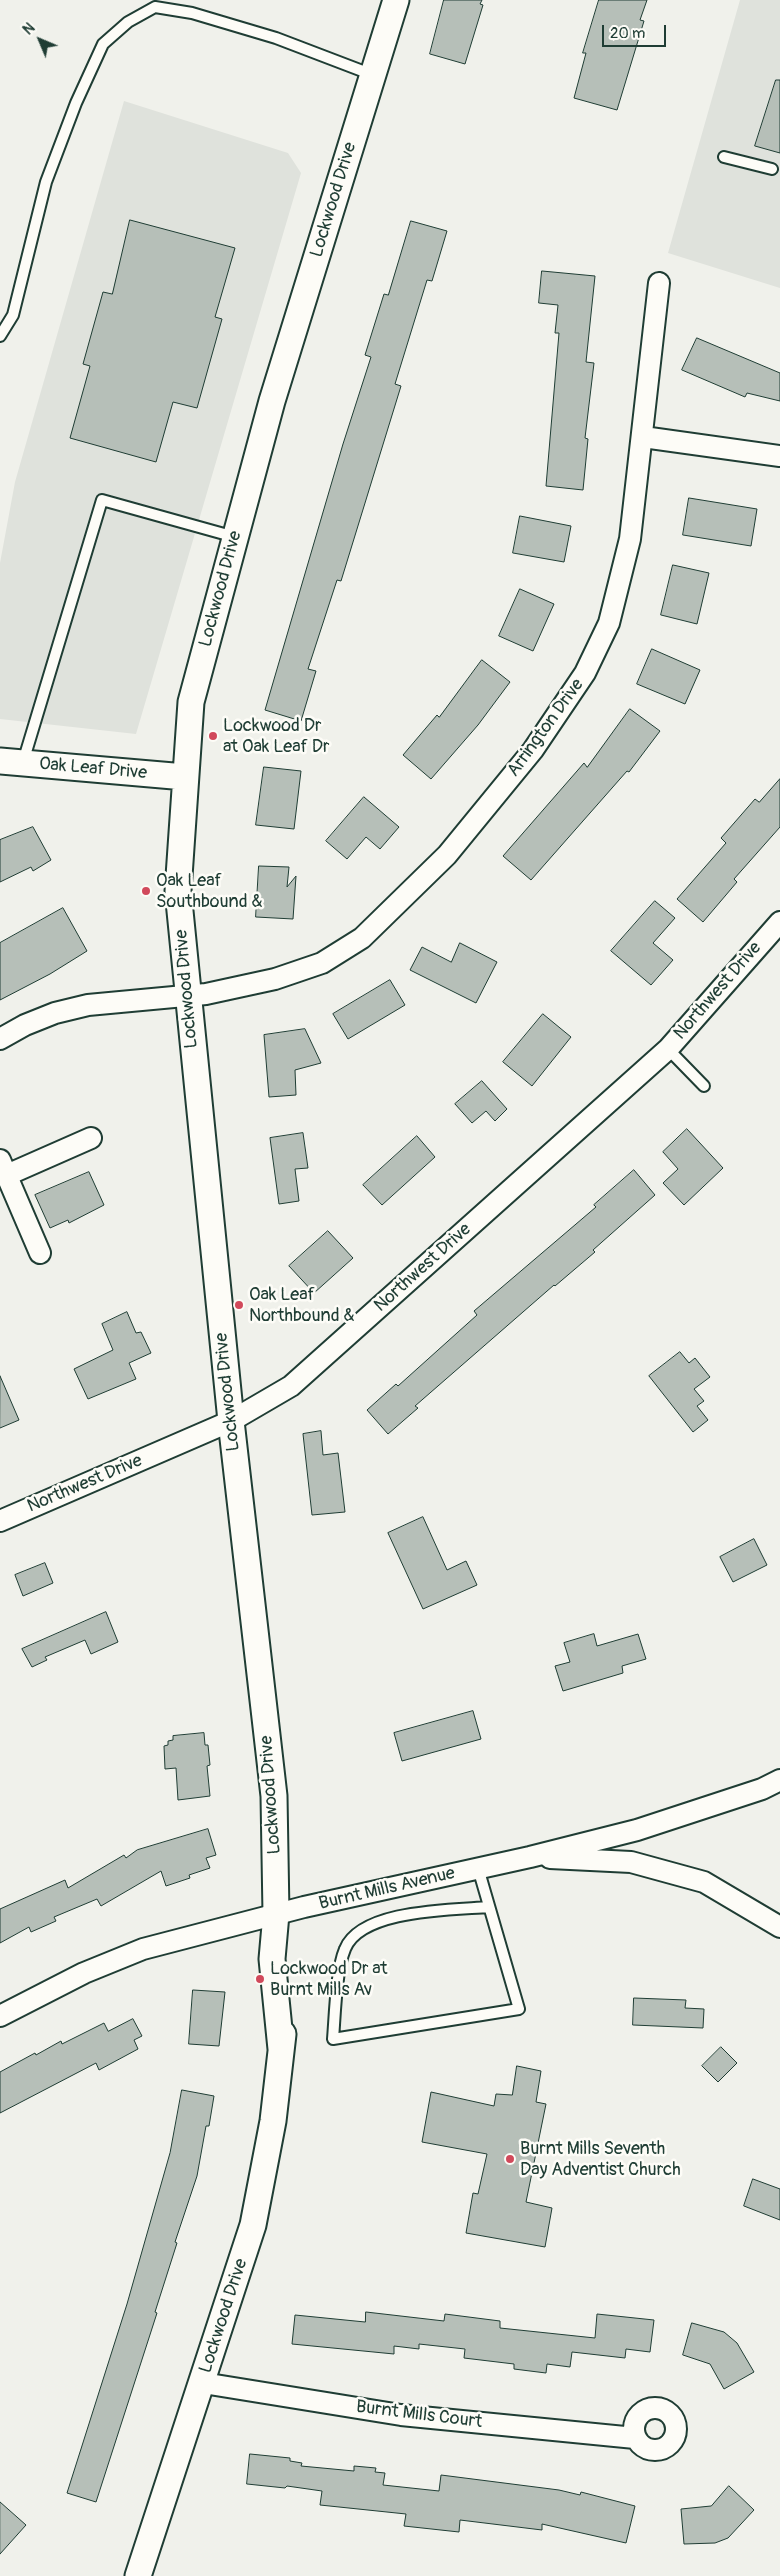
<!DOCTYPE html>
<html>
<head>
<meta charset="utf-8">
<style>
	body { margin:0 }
	#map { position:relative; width:780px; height:2576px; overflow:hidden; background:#f0f1eb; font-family:Pangolin,sans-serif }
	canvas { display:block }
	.north { position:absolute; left:15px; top:15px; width:50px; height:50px; -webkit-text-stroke:4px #fdfcf7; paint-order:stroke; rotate:315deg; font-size:14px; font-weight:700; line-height:20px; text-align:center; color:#1f3d34 }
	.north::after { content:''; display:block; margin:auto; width:18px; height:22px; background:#1f3d34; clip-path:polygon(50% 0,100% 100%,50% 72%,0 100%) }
	.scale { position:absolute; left:602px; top:25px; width:64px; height:22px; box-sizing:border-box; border:2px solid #1f3d34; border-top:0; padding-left:6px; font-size:15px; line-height:18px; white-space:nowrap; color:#1f3d34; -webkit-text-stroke:4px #fdfcf7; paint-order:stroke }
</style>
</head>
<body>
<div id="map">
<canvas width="780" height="2576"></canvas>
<div class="north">N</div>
<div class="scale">20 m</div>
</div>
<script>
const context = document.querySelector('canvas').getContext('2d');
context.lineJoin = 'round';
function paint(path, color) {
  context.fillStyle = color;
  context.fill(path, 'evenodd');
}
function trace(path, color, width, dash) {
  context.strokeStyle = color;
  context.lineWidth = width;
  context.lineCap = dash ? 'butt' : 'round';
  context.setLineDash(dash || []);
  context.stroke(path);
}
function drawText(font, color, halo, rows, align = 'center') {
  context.font = font + ' Pangolin,sans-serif';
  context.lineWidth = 5;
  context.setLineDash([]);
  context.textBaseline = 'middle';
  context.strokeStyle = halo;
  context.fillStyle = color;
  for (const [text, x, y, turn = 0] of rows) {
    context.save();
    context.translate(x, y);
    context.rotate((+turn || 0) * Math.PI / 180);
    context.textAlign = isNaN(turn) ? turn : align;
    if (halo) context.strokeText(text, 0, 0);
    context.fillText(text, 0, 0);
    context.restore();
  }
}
const built = new Path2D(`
	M740,0h40v288l-112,-35z
	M124,101l164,52 13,20 -165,561 -136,-15v-156l15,-81z`);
const building = new Path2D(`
	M444,0h38l-2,4 3,1 -18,59 -35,-10z
	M599,0h48l-7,20 4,1 -27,89 -43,-12 12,-45h-3z
	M776,80h4v73l-25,-7z
	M130,220l105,28 -20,69 7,2 -25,89 -24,-6 -17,60 -86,-24 20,-72 -7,-2 20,-72 9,2z
	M411,221l36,10 -15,50 -5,-1 -32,104 6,2 -60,195 -4,-1 -29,89 8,2 -15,50 -36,-11 78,-266 28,-87 -6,-2 19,-61 4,1z
	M542,271l53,5 -9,86 8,1 -9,75 3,1 -5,51 -37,-4 13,-153h-4l3,-28 -19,-2z
	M697,338l83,35v28l-33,-8 -2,4 -63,-27z
	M689,498l68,11 -6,37 -68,-11z
	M520,516l51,10 -7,36 -51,-9z
	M673,565l36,8 -12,51 -36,-9z
	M520,589l34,15 -21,47 -34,-15z
	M652,649l48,21 -15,34 -48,-20z
	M482,660l28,22 -32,43 -47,54 -28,-24 34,-40 2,2z
	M630,709l30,22 -31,41 -2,-1 -96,109 -28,-24 81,-93 3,4z
	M264,767l37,4 -7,58 -38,-4z
	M780,779v48l-46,52 3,3 -34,40 -26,-23 49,-56 -5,-5 34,-39 4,3z
	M364,797l35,30 -19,22 -14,-12 -19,22 -21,-18z
	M33,827l18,33 -18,11 -2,-4 -31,15v-42z
	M259,866l30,1 -2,20 9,-11 -3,43 -37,-2z
	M655,901l20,17 -22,25 20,17 -22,25 -40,-34z
	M63,908l24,43 -37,23 -50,26v-57z
	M460,943l37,19 -21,41 -66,-33 12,-23 29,15z
	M390,980l15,25 -57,34 -15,-25z
	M543,1014l28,23 -39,49 -29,-24z
	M305,1029l16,34 -26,7 1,25 -27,2 -5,-62z
	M482,1081l25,28 -12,12 -9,-10 -14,12 -17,-19z
	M687,1129l36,39 -39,37 -21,-22 15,-14 -15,-17z
	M303,1133l5,35 -13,1 4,32 -20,3 -9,-66z
	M417,1136l18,21 -53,48 -19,-20z
	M634,1170l21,25 -62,55 2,2 -40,34 -1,-1 -139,121 3,2 -30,26 -21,-24 29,-26 2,2 79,-71 -3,-4 122,-104 -2,-2z
	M89,1172l15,33 -35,18 -1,-3 -18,8 -15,-33z
	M328,1231l25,27 -39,35 -25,-27z
	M127,1312l9,21 5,-1 10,21 -22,10 7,16 -48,20 -14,-30 39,-19 -11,-26z
	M680,1352l9,11 6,-5 15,19 -16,12 10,12 -7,5 11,14 -15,12 -44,-56z
	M0,1376l19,44 -19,8z
	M321,1431l2,24 15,-2 7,59 -33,3 -9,-81z
	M423,1517l24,53 19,-9 11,24 -54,24 -35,-76z
	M754,1539l13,26 -34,17 -13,-25z
	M45,1563l8,20 -30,13 -8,-21z
	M106,1612l12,30 -27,12 -6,-14 -40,17 2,3 -15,7 -10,-18z
	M594,1634l3,12 41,-12 8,25 -24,7 1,7 -60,18 -8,-25 15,-4 -6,-19z
	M473,1711l8,28 -79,22 -8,-28z
	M204,1733l1,12h3l2,20 -3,1 3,30 -32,4 -2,-32 -11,1 -1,-23 4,-1v-4l5,-1v-4z
	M208,1829l8,26 -10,3 4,10 -21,7 1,3 -24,8 -5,-15 -60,35 -4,-7 -43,18 2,4 -25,11 -2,-5 -29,16v-34l65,-29 3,8 56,-33 2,3 11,-8z
	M193,1990l32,2 -6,54 -30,-2z
	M634,1998l52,2 -1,8 19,1 -1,19 -70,-3z
	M133,2019l9,17 -8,4 4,9 -39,21 -3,-7 -96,50v-41l35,-19 1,2 25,-14 1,3 42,-21 4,8z
	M721,2047l16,16 -19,19 -16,-16z
	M517,2066l24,5 -5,31 10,2 -20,98 26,6 -7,39 -79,-14 7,-40 5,1 9,-40 -65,-12 9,-50 63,14 2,-12 16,1z
	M182,2090l32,6 -5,30h-3l-9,50 -22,66 2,1 -22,69 2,1 -61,189 -29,-9 60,-189 43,-151z
	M753,2179l27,10v31l-36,-14z
	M366,2312l78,9 1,-7 55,7v7l95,10 2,-24 57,6 -4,32 -24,-3 -1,9 -53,-6 -2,15 -23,-3 -1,9 -32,-4v-5l-50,-6 1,-9 -46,-5v5l-25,-3v8l-102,-10 3,-29 70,7z
	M692,2323l32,9 13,11 17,29 -30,17 -14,-25 -27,-9z
	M250,2454l40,4v3l12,2 -1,3 53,5v-5l22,2 -1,4 10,1 -2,12 56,6 2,-16 118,15 21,5 1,-3 54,14 -9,37 -84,-19v6l-82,-10 -1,12 -55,-6 2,-12 -86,-9 2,-14 -35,-5 -2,2 -38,-4z
	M729,2486l25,24 -26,28 -13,5 -31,1 -3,-35 30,-3z
	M0,2502l26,23 -26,29z`);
const service = new Path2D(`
	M724,157l48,12
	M0,336l13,-21 33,-133 30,-79 27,-59 25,-22 27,-15 37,6 84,25 97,37
	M23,762l79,-262 133,37
	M668,1049l36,37
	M478,1868l41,141 -186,30c2,-24 3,-69 12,-90 16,-40 108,-39 144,-42`);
const minor = new Path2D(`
	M643,437l137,19
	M0,1039l25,-14 30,-12 33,-8 118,-11 69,-15 47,-16 40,-25 85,-83 86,-105 52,-77 24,-50 21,-84 29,-256
	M0,1160l40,93
	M7,1175l84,-37
	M0,1521l231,-100 60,-35 377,-337 112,-127
	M550,1858l81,4 73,20 76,45
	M0,2016l84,-43 59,-24 161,-42 226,-50 107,-27 125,-41 18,-9
	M203,2383l198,32 234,23
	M634 2429a21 21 0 1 1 42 0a21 21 0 1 1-42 0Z`);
const tertiary = new Path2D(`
	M0,761l185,16
	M281,2049l-9,-90 4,-45 -2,-118 -43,-375 -53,-530 13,-189 81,-301 124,-401
	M138,2576l115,-351 20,-104 10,-87`);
const markers = [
	[213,736,5,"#d1495b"],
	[146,891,5,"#d1495b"],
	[239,1305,5,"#d1495b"],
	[260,1979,5,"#d1495b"],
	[510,2159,5,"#d1495b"]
];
const streetNames = [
	["Lockwood Drive",334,200,-73],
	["Lockwood Drive",221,589,-75],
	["Arrington Drive",546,728,-54],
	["Oak Leaf Drive",93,769,5],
	["Lockwood Drive",187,989,-95],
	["Northwest Drive",718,991,-49],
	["Northwest Drive",423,1268,-42],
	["Lockwood Drive",228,1392,-96],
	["Northwest Drive",85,1484,-23],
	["Lockwood Drive",271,1795,-94],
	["Burnt Mills Avenue",387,1889,-13],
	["Lockwood Drive",224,2316,-72],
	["Burnt Mills Court",419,2415,7]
];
const poiNames = [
	["Lockwood Dr",223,726],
	["at Oak Leaf Dr",223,747],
	["Oak Leaf",156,881],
	["Southbound &",156,902],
	["Oak Leaf",249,1295],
	["Northbound &",249,1316],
	["Lockwood Dr at",270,1969],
	["Burnt Mills Av",270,1990],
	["Burnt Mills Seventh",520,2149],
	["Day Adventist Church",520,2170]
];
paint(built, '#dfe2dc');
paint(building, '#b6bfb8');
trace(building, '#1f3d34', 1);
trace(service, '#1f3d34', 14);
trace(minor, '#1f3d34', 24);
trace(tertiary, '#1f3d34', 29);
trace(service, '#fdfcf7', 10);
trace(minor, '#fdfcf7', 20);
trace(tertiary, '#fdfcf7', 25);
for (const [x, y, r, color] of markers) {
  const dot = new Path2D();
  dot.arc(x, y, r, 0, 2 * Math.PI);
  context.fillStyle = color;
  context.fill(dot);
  trace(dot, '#fdfcf7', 2);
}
drawText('18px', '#1f3d34', '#fdfcf7', streetNames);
drawText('18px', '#1f3d34', '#fdfcf7', poiNames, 'left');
</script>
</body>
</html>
